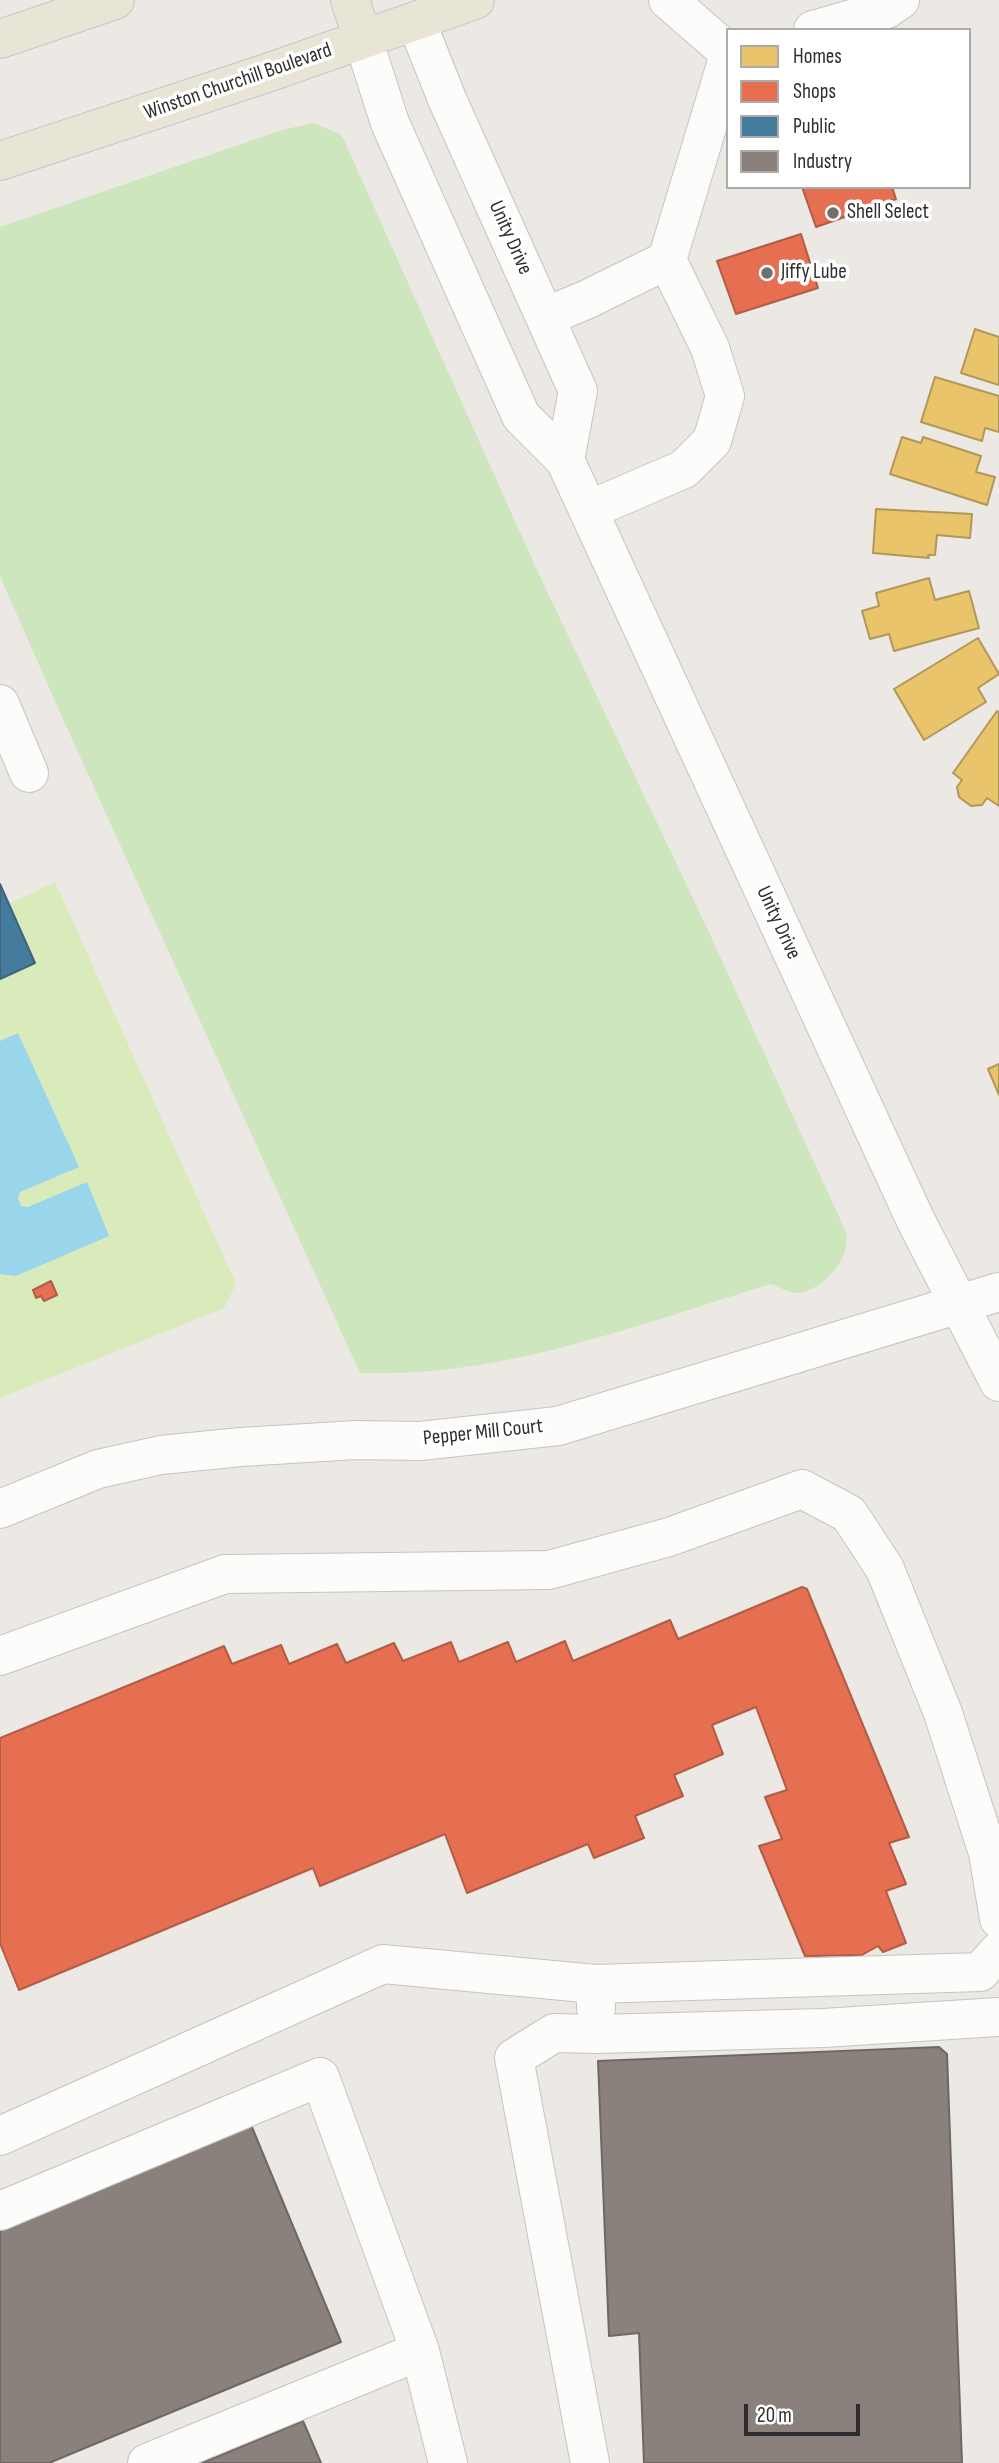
<!DOCTYPE html>
<html>
<head>
<meta charset="utf-8">
<style>
	body { margin:0 }
	#map { position:relative; width:999px; height:2463px; overflow:hidden; background:#ece8e4; font-family:"Sofia Sans Condensed",sans-serif }
	canvas { display:block }
	.legend { position:absolute; left:726px; top:28px; width:245px; height:161px; box-sizing:border-box; background:#fff; border:2px solid #ababab; margin:0; padding:9px 12px; list-style:none; font-size:21px; color:#2e2e2e }
	.legend li { display:flex; align-items:center; gap:14px; height:35px }
	.legend b { width:35px; border:2px solid #ababab }
	.scale { position:absolute; left:744px; top:2404px; width:116px; height:32px; box-sizing:border-box; border:4px solid #2e2e2e; border-top:0; padding-left:9px; font-size:21px; line-height:24px; white-space:nowrap; color:#2e2e2e; -webkit-text-stroke:5px #fff; paint-order:stroke }
</style>
</head>
<body>
<div id="map">
<canvas width="999" height="2463"></canvas>
<ul class="legend">
<li><b style="height:19px;background:#e9c46a"></b>Homes</li>
<li><b style="height:19px;background:#e76f51"></b>Shops</li>
<li><b style="height:19px;background:#457b9d"></b>Public</li>
<li><b style="height:19px;background:#8a817c"></b>Industry</li>
</ul>
<div class="scale">20 m</div>
</div>
<script>
const context = document.querySelector('canvas').getContext('2d');
context.lineJoin = 'round';
function paint(path, color) {
  context.fillStyle = color;
  context.fill(path, 'evenodd');
}
function trace(path, color, width, dash) {
  context.strokeStyle = color;
  context.lineWidth = width;
  context.lineCap = dash ? 'butt' : 'round';
  context.setLineDash(dash || []);
  context.stroke(path);
}
function drawText(font, color, halo, rows, align = 'center') {
  context.font = font + ' "Sofia Sans Condensed",sans-serif';
  context.lineWidth = 7;
  context.setLineDash([]);
  context.textBaseline = 'middle';
  context.strokeStyle = halo;
  context.fillStyle = color;
  for (const [text, x, y, turn = 0] of rows) {
    context.save();
    context.translate(x, y);
    context.rotate((+turn || 0) * Math.PI / 180);
    context.textAlign = isNaN(turn) ? turn : align;
    if (halo) context.strokeText(text, 0, 0);
    context.fillText(text, 0, 0);
    context.restore();
  }
}
const green = new Path2D(`
	M313,123l25,10 5,5 194,432 170,358 139,304c6,26 -22,58 -48,61 -8,0 -19,-6 -27,-9 -134,41 -269,94 -411,89l-303,-667 -57,-130v-349l282,-97z`);
const pitch = new Path2D(`
	M55,882l181,402 -12,24 -224,90v-419l35,-16 -26,-59z`);
const water = new Path2D(`
	M18,1033l61,134 -59,25 -2,6 3,8 7,1 59,-25 22,54 -93,40 -16,-2v-233z`);
const homes = new Path2D(`
	M975,329l24,8v48l-38,-12z
	M935,377l64,19v36l-14,-4 -3,13 -61,-19z
	M902,437l19,6 2,-6 58,19 -5,16 19,5 -8,28 -97,-31z
	M876,509l96,5 -2,24 -33,-3 -2,20h-7l1,3 -56,-5z
	M929,578l6,22 34,-9 10,37 -85,23 -5,-17 -19,5 -8,-28 17,-5 -3,-13z
	M978,638l21,36 -21,14 8,14 -62,38 -30,-51z
	M997,711l2,2v93l-12,-8 -5,7 -11,1 -12,-9 -2,-10 5,-7 -9,-7z
	M999,1064v31l-11,-26z`);
const shops = new Path2D(`
	M802,187h90l4,12 -80,28z
	M801,234l17,54 -82,26 -19,-53z
	M51,1281l6,14 -13,6 -3,-5 -5,2 -3,-8z
	M802,1587l5,2 102,248 -20,6 17,41 -20,7 20,52 -23,9 -5,-6 -16,9 -57,1 -46,-110 23,-7 -17,-42 22,-7 -31,-83 -44,18 11,29 -49,21 9,21 -48,20 9,22 -50,20 -6,-14 -121,49 -22,-59 -125,52 -7,-18 -294,122 -19,-47v-205l224,-92 8,18 49,-19 8,19 48,-20 9,19 48,-20 9,18 48,-19 8,20 49,-20 8,20 49,-21 8,20 97,-41 8,19z`);
const public = new Path2D(`
	M0,884l35,79 -35,16z`);
const industry = new Path2D(`
	M939,2047l8,7 15,409h-318l-5,-130 -30,3 -11,-275z
	M249,2120l92,222 -292,121h-49v-240z
	M303,2421l18,42h-119z`);
const minor = new Path2D(`
	M668,0l60,52
	M416,21l31,78 131,292 -13,69
	M813,30l74,-21 13,-9
	M363,39l27,84 131,293 44,44 351,761 83,161
	M545,317l43,-18 79,-39
	M589,510l95,-41 28,-28 13,-45 -15,-48 -43,-88 61,-202
	M0,704l29,69
	M0,1509l98,-40 63,-14 80,-8 115,-7 64,1 138,-15 441,-134
	M0,1656l225,-82 324,-4 120,-33 133,-48 47,25 36,55 58,144 45,140 11,66
	M596,2008l-1,-24 385,-12 19,-21
	M0,2136l383,-172 212,20
	M0,2211l320,-134 100,274 28,112
	M147,2463l273,-112
	M590,2463l-76,-405 40,-25 43,1 226,-6 176,-11`);
const major = new Path2D(`
	M350,0l13,39
	M0,39l115,-39
	M0,161l267,-88 208,-73`);
const markers = [
	[833,213,7,"#706f6e"],
	[767,273,7,"#706f6e"]
];
const streetNames = [
	["Winston Churchill Boulevard",238,82,-19],
	["Unity Drive",510,238,66],
	["Unity Drive",778,923,65],
	["Pepper Mill Court",483,1433,-6]
];
const poiNames = [
	["Shell Select",847,213],
	["Jiffy Lube",781,273]
];
paint(green, '#cee6be');
paint(pitch, '#d9eabb');
paint(water, '#99d6ec');
paint(homes, '#e9c46a');
trace(homes, '#b19758', 2);
paint(shops, '#e76f51');
trace(shops, '#b05c46', 2);
paint(public, '#457b9d');
trace(public, '#3e647c', 2);
paint(industry, '#8a817c');
trace(industry, '#6e6865', 2);
trace(minor, '#c5c4c5', 40);
trace(major, '#c6c5c4', 40);
trace(minor, '#fcfcfb', 38);
trace(major, '#e8e4d6', 38);
for (const [x, y, r, color] of markers) {
  const dot = new Path2D();
  dot.arc(x, y, r, 0, 2 * Math.PI);
  context.fillStyle = color;
  context.fill(dot);
  trace(dot, '#fff', 2.5);
}
drawText('21px', '#2e2e2e', '#fff', streetNames);
drawText('21px', '#2e2e2e', '#fff', poiNames, 'left');
</script>
</body>
</html>
